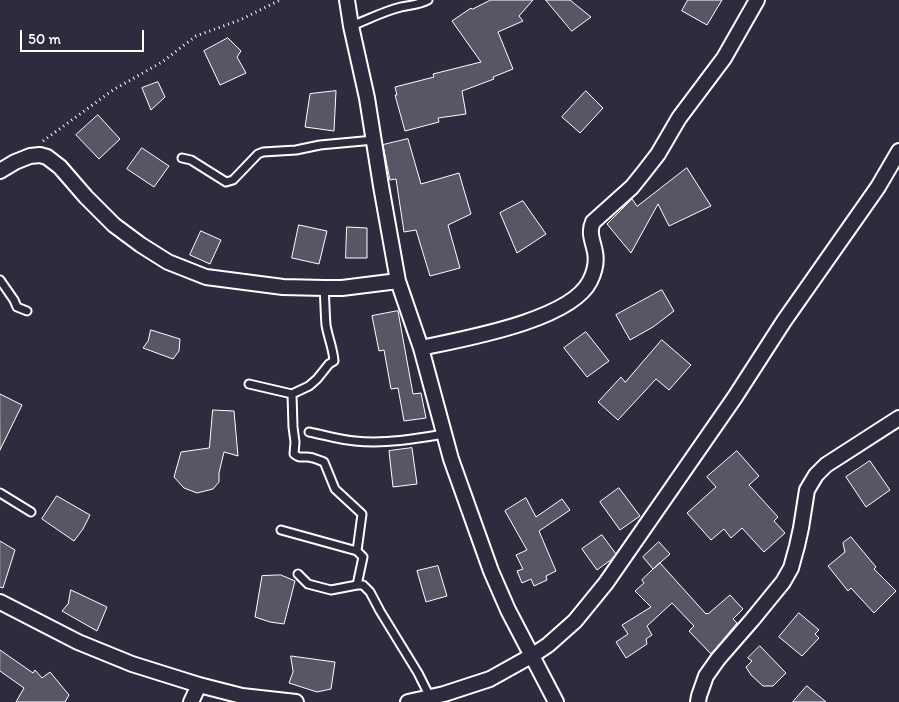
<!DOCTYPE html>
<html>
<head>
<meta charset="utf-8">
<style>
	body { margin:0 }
	#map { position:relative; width:899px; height:702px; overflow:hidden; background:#2f2a3d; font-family:Itim,sans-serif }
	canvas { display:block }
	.scale { position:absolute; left:20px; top:30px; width:124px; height:22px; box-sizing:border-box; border:2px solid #fff; border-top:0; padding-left:6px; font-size:15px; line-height:18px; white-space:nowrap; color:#fff; -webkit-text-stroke:4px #2f2a3d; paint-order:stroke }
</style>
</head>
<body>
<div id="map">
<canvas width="899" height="702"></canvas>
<div class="scale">50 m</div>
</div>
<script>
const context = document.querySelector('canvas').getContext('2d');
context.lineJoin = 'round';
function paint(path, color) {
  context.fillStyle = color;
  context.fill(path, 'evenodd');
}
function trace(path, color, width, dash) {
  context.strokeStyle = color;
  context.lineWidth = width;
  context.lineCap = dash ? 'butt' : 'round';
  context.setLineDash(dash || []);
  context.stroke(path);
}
const building = new Path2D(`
	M491,0h42l-14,16 4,5 -25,11 15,37 -20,8 1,2 -32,12 4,23 -28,4 1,4 -34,9 -10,-36h2l-2,-8 39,-10 -1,-3 48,-12 -29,-41 19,-13 1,1z
	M546,0h24l21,17 -19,14z
	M688,0h34l-15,25 -25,-14z
	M228,38l13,13 -4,6 9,16 -26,12 -16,-34z
	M158,82l7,15 -14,13 -9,-22z
	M336,91l-2,40 -29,-4 5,-33z
	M586,91l17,17 -23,25 -18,-16z
	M98,115l22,24 -21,20 -23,-24z
	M408,139l13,45 38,-11 12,41 -23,11 12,43 -30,8 -14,-46 -12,2 -8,-53 -6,1 -7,-35z
	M142,148l27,18 -15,21 -27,-18z
	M687,168l24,38 -42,20 -11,-22 -27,49 -24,-29 25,-25 5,7z
	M523,201l23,33 -29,19 -17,-40z
	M299,225l28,6 -8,33 -27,-6z
	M347,227l20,1v30h-21z
	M201,231l20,9 -11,24 -20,-9z
	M662,290l12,21 -21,16 -23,13 -14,-25z
	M398,311l15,83 8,-1 5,25 -22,3 -6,-33 -7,1 -7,-39 -5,1 -7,-35z
	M151,330l29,9 -1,12 -6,8 -30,-11 5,-7z
	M586,332l23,29 -22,16 -23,-29z
	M662,340l29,25 -22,25 -13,-11 -38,41 -20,-18 23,-25 4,5z
	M0,394l22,11 -22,45z
	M213,410l21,1 4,45 -14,-4 -5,21v9l-6,7 -16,4 -13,-5 -10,-11 7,-25 28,-4z
	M412,448l5,36 -24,3 -4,-36z
	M737,451l22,25 -10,9 29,32 -4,4 11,12 -21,19 -22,-24 -11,10 -7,-9 -13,11 -24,-27 29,-26 -9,-10z
	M870,461l20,29 -24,17 -20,-30z
	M619,488l21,28 -20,14 -20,-28z
	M57,496l33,19 -7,14 -9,12 -32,-22z
	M526,498l10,19 26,-18 8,11 -31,21 17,40 -10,5 1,4 -13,6 -3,-7 -9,4 -5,-12 6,-2 -7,-14 11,-5 -22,-39z
	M602,535l14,19 -4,5 -15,11 -15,-21z
	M851,537l25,30 -2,2 22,22 -22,22 -23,-25 -3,3 -20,-25 17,-14 -2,-9z
	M0,541l15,9 -12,38 -3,-1z
	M659,542l11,12 -17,15 -10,-12z
	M660,563l46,51 1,-1 1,1 22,-19 13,14 -10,10 4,4 -26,31 -22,-23 5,-5 -22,-23 -25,23 5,9 -6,4 1,5 -21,14 -10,-16 12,-8 -6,-9 29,-18 -16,-16 9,-8 -2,-3z
	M438,566l9,30 -21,6 -9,-31z
	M281,575l14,6 -11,43 -14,-2 -15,-5 7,-41z
	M71,590l36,17 -10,24 -35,-20 6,-7z
	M799,613l20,17 -4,4 4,4 -17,18 -23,-19z
	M760,646l26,27 -13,13h-10l-12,-11 -5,-8 6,-6 -4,-3z
	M0,650l33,23 2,-3 7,8 8,-6 19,23 -4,7h-49l8,-14 -24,-17z
	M291,656l44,6 -4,27 -14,3 -28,-9 4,-11z
	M807,686l19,16h-33z`);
const path = new Path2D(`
	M43,141l70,-51 49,-28 34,-26 44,-16 40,-20`);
const lane = new Path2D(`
	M351,26c16,-6 33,-15 50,-19 9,-2 18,-2 27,-7
	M182,158l9,2 35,22 7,-2 25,-26 5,-2 33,-2 24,-5 54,-5
	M0,280l14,20 3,7 10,4
	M249,384l43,10 17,-8 8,-7 12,-15 5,-3c-1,-13 -6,-24 -8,-36 -1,-12 -1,-25 -2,-37
	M292,394l1,33 2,15 -1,12c5,4 7,3 13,3 6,0 11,3 17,5l11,27 27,25 -5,37
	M309,432c16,3 30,8 46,9 30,3 60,-2 89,-7
	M0,493l31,19
	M281,530l76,21 6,6 -6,28
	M298,574l10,10 23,6 26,-5h6l7,7 10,19 38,62 12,24`);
const street = new Path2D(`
	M347,0l4,26 16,72 14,88 17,95 23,67 30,111 40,112 17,39 48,92
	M0,171l15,-9 15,-6 10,-1 7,2 13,10 26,30 28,28 27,20 27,17 38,15 77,10 41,1h18l56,-7
	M421,348c41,-9 149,-27 169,-67 5,-10 7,-19 5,-29 -2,-11 -7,-19 -2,-30l39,-35 12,-15 14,-18 21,-36 45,-60 33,-58
	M0,602l78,40 54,22 67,21 43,11 54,6
	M191,702l8,-17
	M408,702l36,-8 46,-15 43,-24 15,-10 27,-24 31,-38 129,-186 49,-76 94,-134 21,-36
	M698,702l1,-6 7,-20 12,-17 34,-39 31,-38 8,-14 6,-22 4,-18 6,-38 9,-15 10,-10 73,-47`);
paint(building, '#595564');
trace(building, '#fff', 1);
trace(lane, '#fff', 11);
trace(street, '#fff', 18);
trace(path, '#fff', 3, [1, 4]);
trace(lane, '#2f2a3d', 7);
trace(street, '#2f2a3d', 14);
</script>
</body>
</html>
